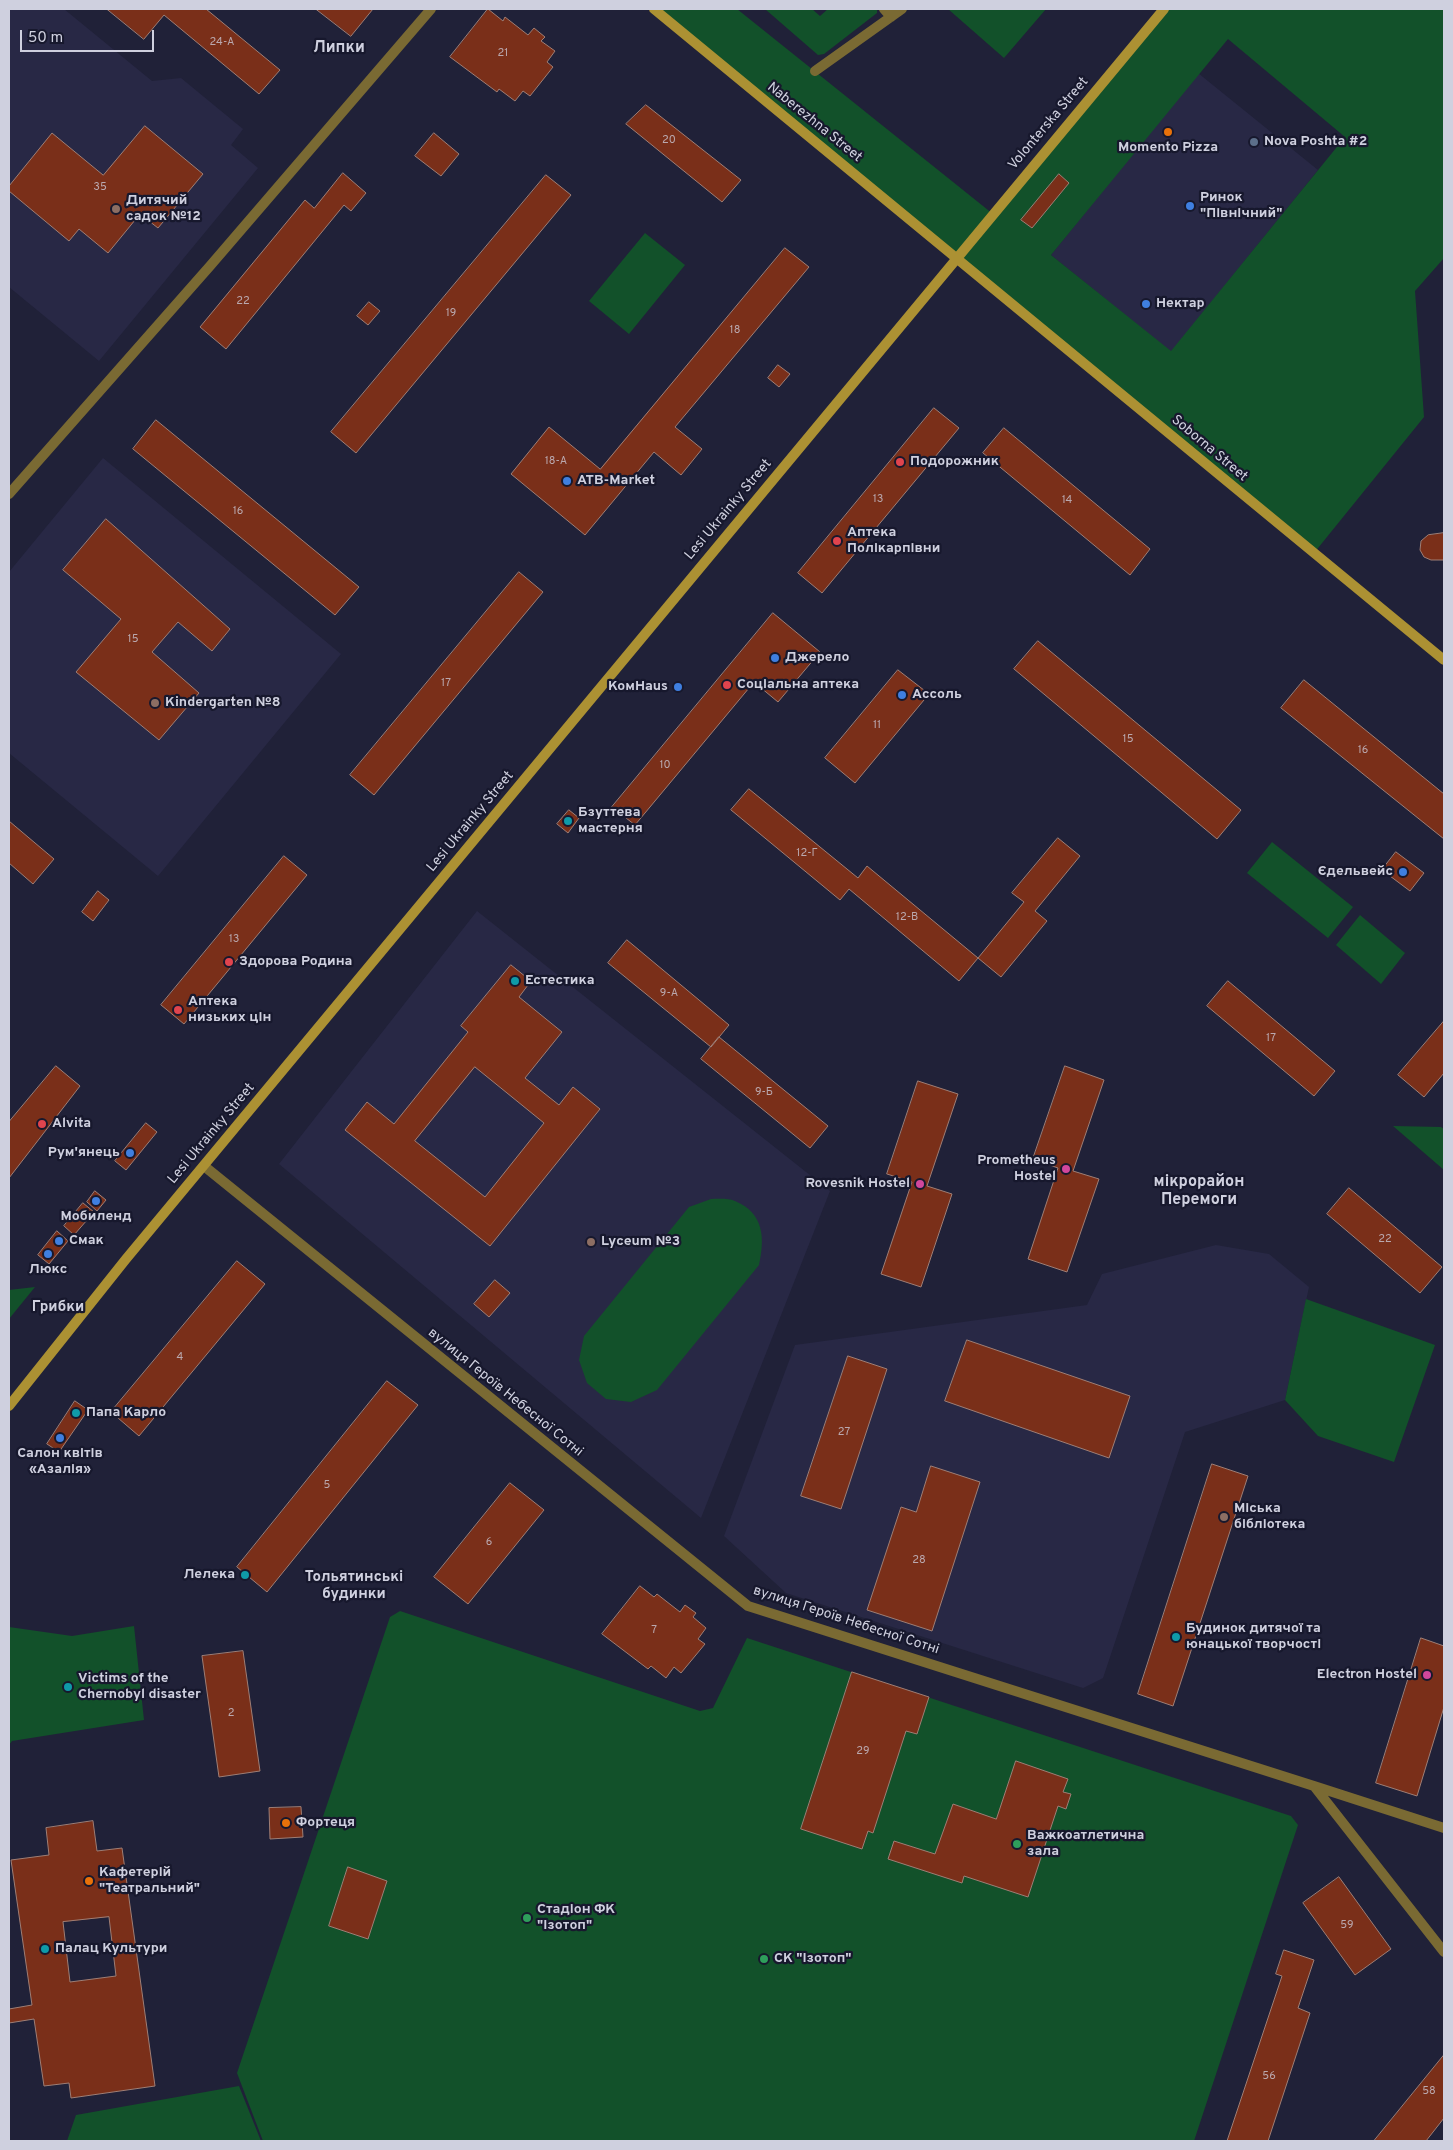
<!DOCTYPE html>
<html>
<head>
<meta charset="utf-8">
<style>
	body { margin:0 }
	#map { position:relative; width:1453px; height:2150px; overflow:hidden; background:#202138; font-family:Overpass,sans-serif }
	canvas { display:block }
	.frame { position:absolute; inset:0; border:10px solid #cfd0df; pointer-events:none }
	.scale { position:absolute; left:20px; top:30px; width:134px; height:22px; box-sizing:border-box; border:2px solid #cfd0df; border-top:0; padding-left:6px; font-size:15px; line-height:18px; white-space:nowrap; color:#cfd0df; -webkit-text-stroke:4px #17182d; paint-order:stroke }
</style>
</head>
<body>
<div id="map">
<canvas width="1453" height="2150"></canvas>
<div class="frame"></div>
<div class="scale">50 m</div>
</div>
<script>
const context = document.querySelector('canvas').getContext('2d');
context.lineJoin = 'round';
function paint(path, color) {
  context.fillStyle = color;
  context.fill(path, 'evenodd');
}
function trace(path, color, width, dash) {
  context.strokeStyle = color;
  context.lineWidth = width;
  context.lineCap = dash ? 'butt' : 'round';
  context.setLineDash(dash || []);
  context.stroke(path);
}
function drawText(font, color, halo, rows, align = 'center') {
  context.font = font + ' Overpass,sans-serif';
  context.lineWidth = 4.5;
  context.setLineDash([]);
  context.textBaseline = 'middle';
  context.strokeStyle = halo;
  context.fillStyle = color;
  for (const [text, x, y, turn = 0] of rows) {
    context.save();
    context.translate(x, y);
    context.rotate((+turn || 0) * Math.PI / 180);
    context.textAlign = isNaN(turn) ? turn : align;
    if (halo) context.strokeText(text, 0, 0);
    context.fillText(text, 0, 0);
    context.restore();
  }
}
const built = new Path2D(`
	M9,9h55l88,72 29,-3 62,51 -12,16 27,23 -159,193 -90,-74z
	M1198,73l120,97 -147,182 -120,-97z
	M103,458l238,196 -183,222 -149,-123v-181z
	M477,911l353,280 -129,327 -422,-354z
	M1216,1245l53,9 40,33 -24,113 -100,32 -82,246 -20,10 -297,-95 -62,-57 71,-191 292,-40 15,-31z`);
const green = new Path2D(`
	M654,9h83l256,205 171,-205h280v249l-29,33 9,126 -110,136zM1228,39l117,98 -174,214 -120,-96z
	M765,9h47l8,7 8,-7h49v4l-53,41 -6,1z
	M948,9h98l-42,49z
	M645,233l40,32 -56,69 -40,-33z
	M1272,842l81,65 -25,31 -81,-65z
	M1360,915l45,38 -24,31 -45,-39z
	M1393,1126l48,1 3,2v41z
	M711,1199c7,0 17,-1 24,2 29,12 30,37 24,64l-102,125 -26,12 -25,-3 -19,-16 -8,-23 5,-24 105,-129z
	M35,1287l-26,32v-29z
	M1306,1299l129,46 -41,117 -76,-26 -33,-36z
	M400,1611l300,100 13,-3 34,-70 544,178 7,9 -104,316h-931l-26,-68 153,-456z
	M134,1626l10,94 -132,21 -3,4v-118l63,9z
	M239,2086l22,55h-194l9,-26z`);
const building = new Path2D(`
	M107,9h99l74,61 -21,24 -95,-79 -20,24z
	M316,9h57l-22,27z
	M488,9l15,12 2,-4 23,18 6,-7 11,9 -4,4 14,10 -8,11 6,5 -23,29 -7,-5 -8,10 -16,-12 -2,3 -47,-35z
	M646,105l95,75 -19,22 -96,-78z
	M145,126l58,48 -45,54 -18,-14 -32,39 -29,-24 -10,12 -60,-50v-5l43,-53 51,42z
	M434,133l25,21 -18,22 -26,-20z
	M343,173l23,20 -15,18 -7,-6 -118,144 -26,-22 105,-127 9,8z
	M1059,174l10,9 -37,45 -11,-8z
	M546,175l25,20 -215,258 -25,-21z
	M785,248l24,19 -134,160 27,22 -21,26 -27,-23 -69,83 -74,-61 38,-47 51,42z
	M369,302l11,9 -12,14 -11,-9z
	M778,365l12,9 -11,13 -11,-9z
	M934,408l25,20 -137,165 -24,-20z
	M156,420l203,167 -24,28 -202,-166z
	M1004,428l146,121 -20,26 -147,-122z
	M106,519l124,110 -18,22 -34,-29 -26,30 47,41 -40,47 -83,-68 45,-53 -58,-49z
	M1444,533v27h-13l-7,-3 -4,-7 1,-9 7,-6z
	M519,572l24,20 -169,203 -24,-20z
	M773,613l47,39 -42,50 -24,-20 -119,143 -23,-18z
	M1038,641l203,169 -24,29 -203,-170z
	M898,670l31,24 -74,89 -30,-25z
	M1304,680l140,114v45l-163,-131z
	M749,789l109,89 9,-12 111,92 -19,23 -110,-92 -9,11 -109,-90z
	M569,810l10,8 -11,15 -11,-9z
	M9,821l45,38 -21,25 -24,-21z
	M1058,838l22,18 -45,55 12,10 -46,56 -23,-19 46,-56 -12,-9z
	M1396,852l28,21 -14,18 -28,-21z
	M284,856l23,19 -123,149 -23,-19z
	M98,891l11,9 -16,21 -11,-9z
	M627,940l102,85 -18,22 -103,-84z
	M511,965l20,16 -12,16 43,35 -37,46 34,27 14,-18 27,22 -110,137 -145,-116 22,-28 27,22 74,-92 -7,-6zM475,1067l69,56 -59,74 -70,-56z
	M1228,981l107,90 -21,25 -107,-90z
	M1444,1021v52l-20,24 -26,-22z
	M719,1037l109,89 -18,22 -109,-89z
	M56,1066l24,20 -71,92v-56z
	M1065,1066l39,14 -31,91 26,8 -32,93 -39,-13 30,-91 -25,-9z
	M918,1081l40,13 -31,92 25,8 -31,93 -40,-13 31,-92 -25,-8z
	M146,1123l11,9 -31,38 -11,-9z
	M1349,1188l93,79 -22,26 -93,-79z
	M95,1191l11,9 -9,11 -10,-9z
	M83,1203l11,9 -20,23 -10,-9z
	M57,1231l11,10 -19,23 -11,-9z
	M237,1261l28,23 -126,152 -28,-24z
	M495,1280l15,13 -21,24 -15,-13z
	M967,1340l163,56 -21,62 -164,-57z
	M848,1356l39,13 -46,140 -40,-13z
	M387,1381l31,24 -151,187 -30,-25z
	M75,1401l13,9 -29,42 -12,-8z
	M1212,1464l36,12 -75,230 -35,-12z
	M931,1466l49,16 -48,149 -65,-21 34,-103 15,5z
	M510,1483l34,27 -76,94 -34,-27z
	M640,1586l14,11 3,-3 23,18 5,-7 11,8 -3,4 13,11 -8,11 7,5 -24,29 -7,-6 -8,11 -15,-12 -3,3 -46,-35z
	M1421,1638l23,8v61l-27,89 -41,-13z
	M243,1651l17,120 -41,6 -17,-121z
	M852,1672l77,25 -12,37 -11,-3 -33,102 -5,-2 -6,18 -61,-20z
	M1016,1761l52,18 -5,13 8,2 -5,15 -8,-3 -30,91 -64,-21 -2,7 -74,-24 6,-18 41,13 18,-50 43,15z
	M301,1807l2,30 -33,2 -1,-31z
	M93,1821l4,30 25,-3 33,238 -84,12 -2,-15 -25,3 -10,-67 -25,4v-14l23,-4 -21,-145 38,-5 -3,-27zM109,1917l7,59 -46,6 -7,-60z
	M348,1867l39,14 -19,58 -39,-13z
	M1339,1877l52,72 -36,26 -52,-72z
	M1284,1950l30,10 -16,48 12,5 -42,128h-41l55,-165 -6,-2z
	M1444,2055v63l-18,23h-52z`);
const street = new Path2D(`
	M884,9l7,8
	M815,71l87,-62
	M9,494l201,-228 221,-257
	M204,1166l544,440 566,180 130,166
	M1314,1786l130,42`);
const secondary = new Path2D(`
	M654,9l790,651
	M9,1406l117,-147 1038,-1250`);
const markers = [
	[1168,132,5,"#e8710a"],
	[1254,142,5,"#5c6f8a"],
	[1190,206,5,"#3f7fe0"],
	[116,209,5,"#8d6e63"],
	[1146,304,5,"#3f7fe0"],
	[900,462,5,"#e0444e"],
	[567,481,5,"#3f7fe0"],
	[837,541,5,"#e0444e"],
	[775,658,5,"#3f7fe0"],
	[727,685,5,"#e0444e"],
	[678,687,5,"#3f7fe0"],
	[902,695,5,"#3f7fe0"],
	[155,703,5,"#8d6e63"],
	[568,821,5,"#0f9aa8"],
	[1403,872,5,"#3f7fe0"],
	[229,962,5,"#e0444e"],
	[515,981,5,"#0f9aa8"],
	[178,1010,5,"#e0444e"],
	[42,1124,5,"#e0444e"],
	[130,1153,5,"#3f7fe0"],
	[1066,1169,5,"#d1479c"],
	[920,1184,5,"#d1479c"],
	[96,1201,5,"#3f7fe0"],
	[59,1241,5,"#3f7fe0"],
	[591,1242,5,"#8d6e63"],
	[48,1254,5,"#3f7fe0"],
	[76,1413,5,"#0f9aa8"],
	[60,1438,5,"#3f7fe0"],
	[1224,1517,5,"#8d6e63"],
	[245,1575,5,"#0f9aa8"],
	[1176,1637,5,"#0f9aa8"],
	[1427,1675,5,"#d1479c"],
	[68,1687,5,"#0f9aa8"],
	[286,1823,5,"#e8710a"],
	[1017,1844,5,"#2e9e5b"],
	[89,1881,5,"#e8710a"],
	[527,1918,5,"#2e9e5b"],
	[45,1949,5,"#0f9aa8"],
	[764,1959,5,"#2e9e5b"]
];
const numberNames = [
	["24-А",222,43],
	["21",503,54],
	["20",669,141],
	["35",100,188],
	["22",243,302],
	["19",451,314],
	["18",735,331],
	["18-А",556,462],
	["13",878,500],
	["14",1067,501],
	["16",238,512],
	["15",133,640],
	["17",446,684],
	["11",877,726],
	["15",1128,740],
	["16",1363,751],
	["10",665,766],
	["12-Г",807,854],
	["12-В",907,918],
	["13",234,940],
	["9-А",669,994],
	["17",1271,1039],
	["9-Б",764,1093],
	["22",1385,1240],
	["4",180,1358],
	["27",844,1433],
	["5",327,1486],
	["6",489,1543],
	["28",919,1561],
	["7",654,1631],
	["2",231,1714],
	["29",863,1752],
	["59",1347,1926],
	["56",1269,2077],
	["58",1429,2092]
];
const streetNames = [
	["Naberezhna Street",814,123,39],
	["Volonterska Street",1049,124,-50],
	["Soborna Street",1209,449,40],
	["Lesi Ukrainky Street",729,510,-50],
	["Lesi Ukrainky Street",471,822,-50],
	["Lesi Ukrainky Street",212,1134,-50],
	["вулиця Героїв Небесної Сотні",505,1393,39],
	["вулиця Героїв Небесної Сотні",846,1621,18]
];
const poiNames = [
	["Nova Poshta #2",1264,142],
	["Momento Pizza",1168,148,"center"],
	["Ринок",1200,198],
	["\"Північний\"",1200,214],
	["Дитячий",126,201],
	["садок №12",126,217],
	["Нектар",1156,304],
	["Подорожник",910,462],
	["ATB-Market",577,481],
	["Аптека",847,533],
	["Полікарпівни",847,549],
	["Джерело",785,658],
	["Соціальна аптека",737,685],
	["КомHaus",668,687,"right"],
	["Ассоль",912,695],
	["Kindergarten №8",165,703],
	["Бзуттева",578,813],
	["мастерня",578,829],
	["Єдельвейс",1393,872,"right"],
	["Здорова Родина",239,962],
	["Естестика",525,981],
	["Аптека",188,1002],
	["низьких цін",188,1018],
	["Alvita",52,1124],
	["Рум'янець",120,1153,"right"],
	["Prometheus",1056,1161,"right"],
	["Hostel",1056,1177,"right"],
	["Rovesnik Hostel",910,1184,"right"],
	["Мобиленд",96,1217,"center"],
	["Смак",69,1241],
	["Lyceum №3",601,1242],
	["Люкс",48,1270,"center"],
	["Папа Карло",86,1413],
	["Салон квітів",60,1454,"center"],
	["«Азалія»",60,1470,"center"],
	["Міська",1234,1509],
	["бібліотека",1234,1525],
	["Лелека",235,1575,"right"],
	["Будинок дитячої та",1186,1629],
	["юнацької творчості",1186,1645],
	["Electron Hostel",1417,1675,"right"],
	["Victims of the",78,1679],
	["Chernobyl disaster",78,1695],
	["Фортеця",296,1823],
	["Важкоатлетична",1027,1836],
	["зала",1027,1852],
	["Кафетерій",99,1873],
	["\"Театральний\"",99,1889],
	["Стадіон ФК",537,1910],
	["\"Ізотоп\"",537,1926],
	["Палац Культури",55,1949],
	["СК \"Ізотоп\"",774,1959]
];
const neighbourhoodNames = [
	["Грибки",58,1308],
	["Тольятинські",354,1578],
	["будинки",354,1595]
];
const quarterNames = [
	["Липки",339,49],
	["мікрорайон",1199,1183],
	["Перемоги",1199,1201]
];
paint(built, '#282845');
paint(green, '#12512a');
paint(building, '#7a2f19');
trace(building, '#9e7e75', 1);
trace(street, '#7a6a33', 10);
trace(secondary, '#ac9133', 10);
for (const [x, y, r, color] of markers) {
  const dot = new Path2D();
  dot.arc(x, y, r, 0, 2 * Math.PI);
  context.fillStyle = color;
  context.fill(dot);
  trace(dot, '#17182d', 2);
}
drawText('11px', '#baa8ae', null, numberNames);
drawText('14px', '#cfd0df', '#17182d', streetNames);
drawText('bold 14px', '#cfd0df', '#17182d', poiNames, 'left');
drawText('bold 15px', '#cfd0df', '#17182d', neighbourhoodNames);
drawText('bold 16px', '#cfd0df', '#17182d', quarterNames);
</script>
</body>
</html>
